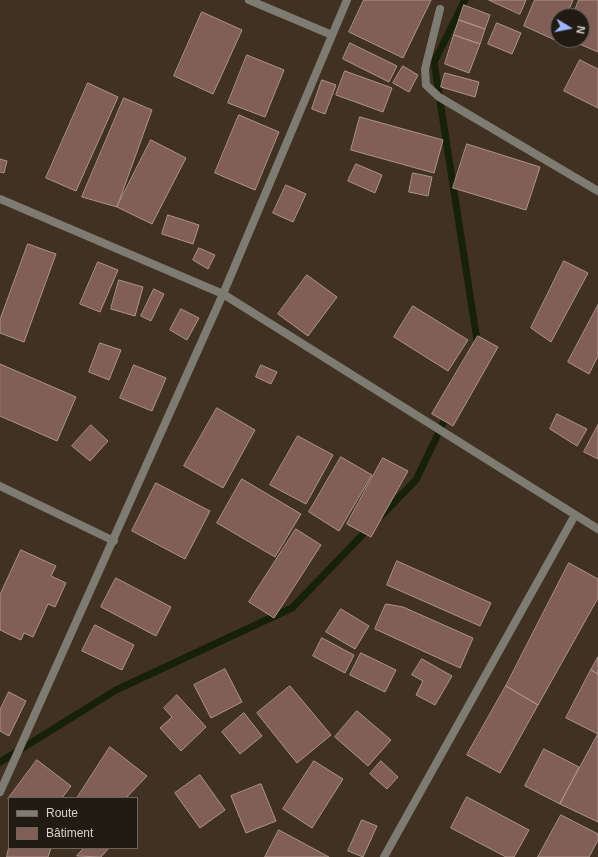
<!DOCTYPE html>
<html>
<head>
<meta charset="utf-8">
<style>
	body { margin:0 }
	#map { position:relative; width:598px; height:857px; overflow:hidden; background:#403123; font-family:Arial,sans-serif }
	canvas { display:block }
	.legend { position:absolute; left:8px; top:797px; width:130px; height:52px; box-sizing:border-box; background:#211b14; border:1px solid #6b645c; margin:0; padding:5px 7px; list-style:none; font-size:12px; color:#dad1c8 }
	.legend li { display:flex; align-items:center; gap:8px; height:20px }
	.legend b { width:20px; border:1px solid #6b645c }
	.north { position:absolute; left:550px; top:8px; width:40px; height:40px; box-sizing:border-box; background:#211b14; border:1px solid #6b645c; border-radius:50%; rotate:100deg; font-size:11px; font-weight:700; line-height:16px; text-align:center; color:#dad1c8 }
	.north::after { content:''; display:block; margin:auto; width:14px; height:18px; background:#9eb4fd; clip-path:polygon(50% 0,100% 100%,50% 72%,0 100%) }
</style>
</head>
<body>
<div id="map">
<canvas width="598" height="857"></canvas>
<ul class="legend">
<li><b style="height:5px;background:#7e7c72"></b>Route</li>
<li><b style="height:11px;background:#825f56"></b>Bâtiment</li>
</ul>
<div class="north">N</div>
</div>
<script>
const context = document.querySelector('canvas').getContext('2d');
context.lineJoin = 'round';
function trace(path, color, width, dash) {
  context.strokeStyle = color;
  context.lineWidth = width;
  context.lineCap = dash ? 'butt' : 'round';
  context.setLineDash(dash || []);
  context.stroke(path);
}
function paint(path, color) {
  context.fillStyle = color;
  context.fill(path, 'evenodd');
}
const stream = new Path2D(`
	M465,0l-31,62 44,285
	M379,518l37,-38 32,-67
	M0,762l116,-72 176,-82 78,-81`);
const building = new Path2D(`
	M364,0h67l-28,58 -54,-26z
	M489,0h37l-6,14z
	M535,0h38l-7,16h-8v17l-3,7 -31,-14z
	M579,0h19v52l-28,-12h12v-24h-9z
	M464,5l26,10 -5,14 -26,-9z
	M202,12l40,18 -29,64 -39,-18z
	M459,20l26,9 -5,15 -26,-9z
	M497,23l24,10 -9,21 -24,-10z
	M454,35l26,9 -11,29 -24,-9z
	M350,43l47,23 -8,16 -46,-23z
	M247,55l37,15 -19,47 -37,-14z
	M580,60l18,9v39l-34,-17z
	M403,66l15,9 -9,17 -16,-9z
	M345,71l47,17 -9,24 -47,-17z
	M445,73l34,9 -4,15 -34,-10z
	M322,80l14,5 -11,29 -13,-5z
	M88,83l30,14 -42,94 -30,-13z
	M124,98l28,12 -35,97 -35,-10z
	M239,115l40,17 -24,58 -40,-17z
	M360,117l83,23 -9,33 -83,-23z
	M151,140l35,18 -34,66 -35,-17z
	M467,144l73,23 -14,43 -73,-22z
	M0,159l7,2 -3,12 -4,-1z
	M356,164l26,11 -7,18 -27,-12z
	M413,173l19,4 -4,19 -19,-4z
	M286,185l20,9 -13,28 -20,-9z
	M168,215l31,10 -6,19 -31,-10z
	M28,244l28,10 -32,88 -24,-9v-13z
	M199,248l16,7 -7,14 -15,-9z
	M564,261l24,12 -37,69 -20,-14z
	M98,262l20,8 -18,42 -20,-8z
	M307,275l30,22 -29,39 -30,-22z
	M119,280l24,7 -8,29 -24,-7z
	M154,289l10,5 -13,27 -10,-5z
	M598,305v51l-9,18 -21,-12z
	M413,306l55,34 -20,31 -54,-34z
	M181,309l18,9 -12,22 -17,-10z
	M478,336l20,11 -45,79 -21,-12z
	M100,343l21,7 -12,30 -20,-8z
	M0,364l76,33 -19,44 -57,-25z
	M134,365l32,13 -14,33 -32,-13z
	M261,365l16,7 -6,12 -15,-7z
	M217,408l38,22 -32,58 -39,-22z
	M557,414l30,15 -10,17 -27,-17z
	M91,425l17,16 -18,20 -18,-15z
	M598,425v34l-14,-7z
	M298,436l35,19 -27,49 -36,-19z
	M341,457l31,18 -33,56 -30,-19z
	M383,458l25,13 -37,66 -24,-13z
	M242,479l59,35 -26,43 -58,-34z
	M156,483l54,28 -25,48 -53,-28z
	M296,529l25,16 -47,73 -25,-16z
	M21,550l35,16 -5,10 15,7 -11,24 -7,-3 -15,33 -9,-4 -3,7 -21,-10v-35z
	M397,561l94,42 -11,23 -93,-41z
	M569,563l29,16v19l-60,107 -32,-19z
	M116,578l55,29 -15,29 -55,-29z
	M386,604l17,3 70,31 -13,30 -85,-39z
	M341,609l28,17 -14,23 -29,-17z
	M95,625l39,20 -12,25 -40,-19z
	M322,638l32,17 -9,18 -32,-17z
	M361,653l35,17 -11,22 -35,-17z
	M598,657v17l-7,-4z
	M422,659l30,17 -17,29 -19,-10 7,-14 -11,-6z
	M225,669l17,33 -31,16 -17,-33z
	M591,670l7,4v60l-32,-16z
	M290,686l41,49 -34,28 -40,-50z
	M506,686l32,19 -38,68 -33,-18z
	M9,692l17,9 -17,35 -9,-5v-21z
	M177,695l29,32 -25,24 -21,-23 12,-11 -8,-9z
	M357,711l34,29 -23,26 -33,-29z
	M244,713l18,23 -22,18 -18,-22z
	M598,734v88l-38,-18z
	M110,747l37,29 -21,22h-49z
	M544,749l35,18 -19,37 -35,-18z
	M37,760l34,26 -9,12h-53v2l-1,-1z
	M314,761l29,18 -31,49 -29,-19z
	M381,761l17,16 -11,12 -17,-15z
	M200,775l25,35 -25,18 -25,-35z
	M261,784l15,37 -30,12 -15,-37z
	M467,797l62,33 -15,27h-8l-55,-29z
	M561,815l37,19v6l-9,17h-51z
	M362,820l15,6 -14,31 -15,-6z
	M279,830l50,27h-64z
	M9,848h42l-3,9h-41z
	M84,848h25l-8,9 -24,-1z`);
const minor = new Path2D(`
	M249,0l83,35
	M440,9l-15,60 1,16 13,12 159,94
	M0,199l223,95 375,235
	M0,486l114,55
	M0,792l223,-498 124,-294
	M384,857l191,-342`);
trace(stream, '#162107', 7);
paint(building, '#825f56');
trace(building, '#ad948d', 1);
trace(minor, '#7e7c72', 8);
</script>
</body>
</html>
